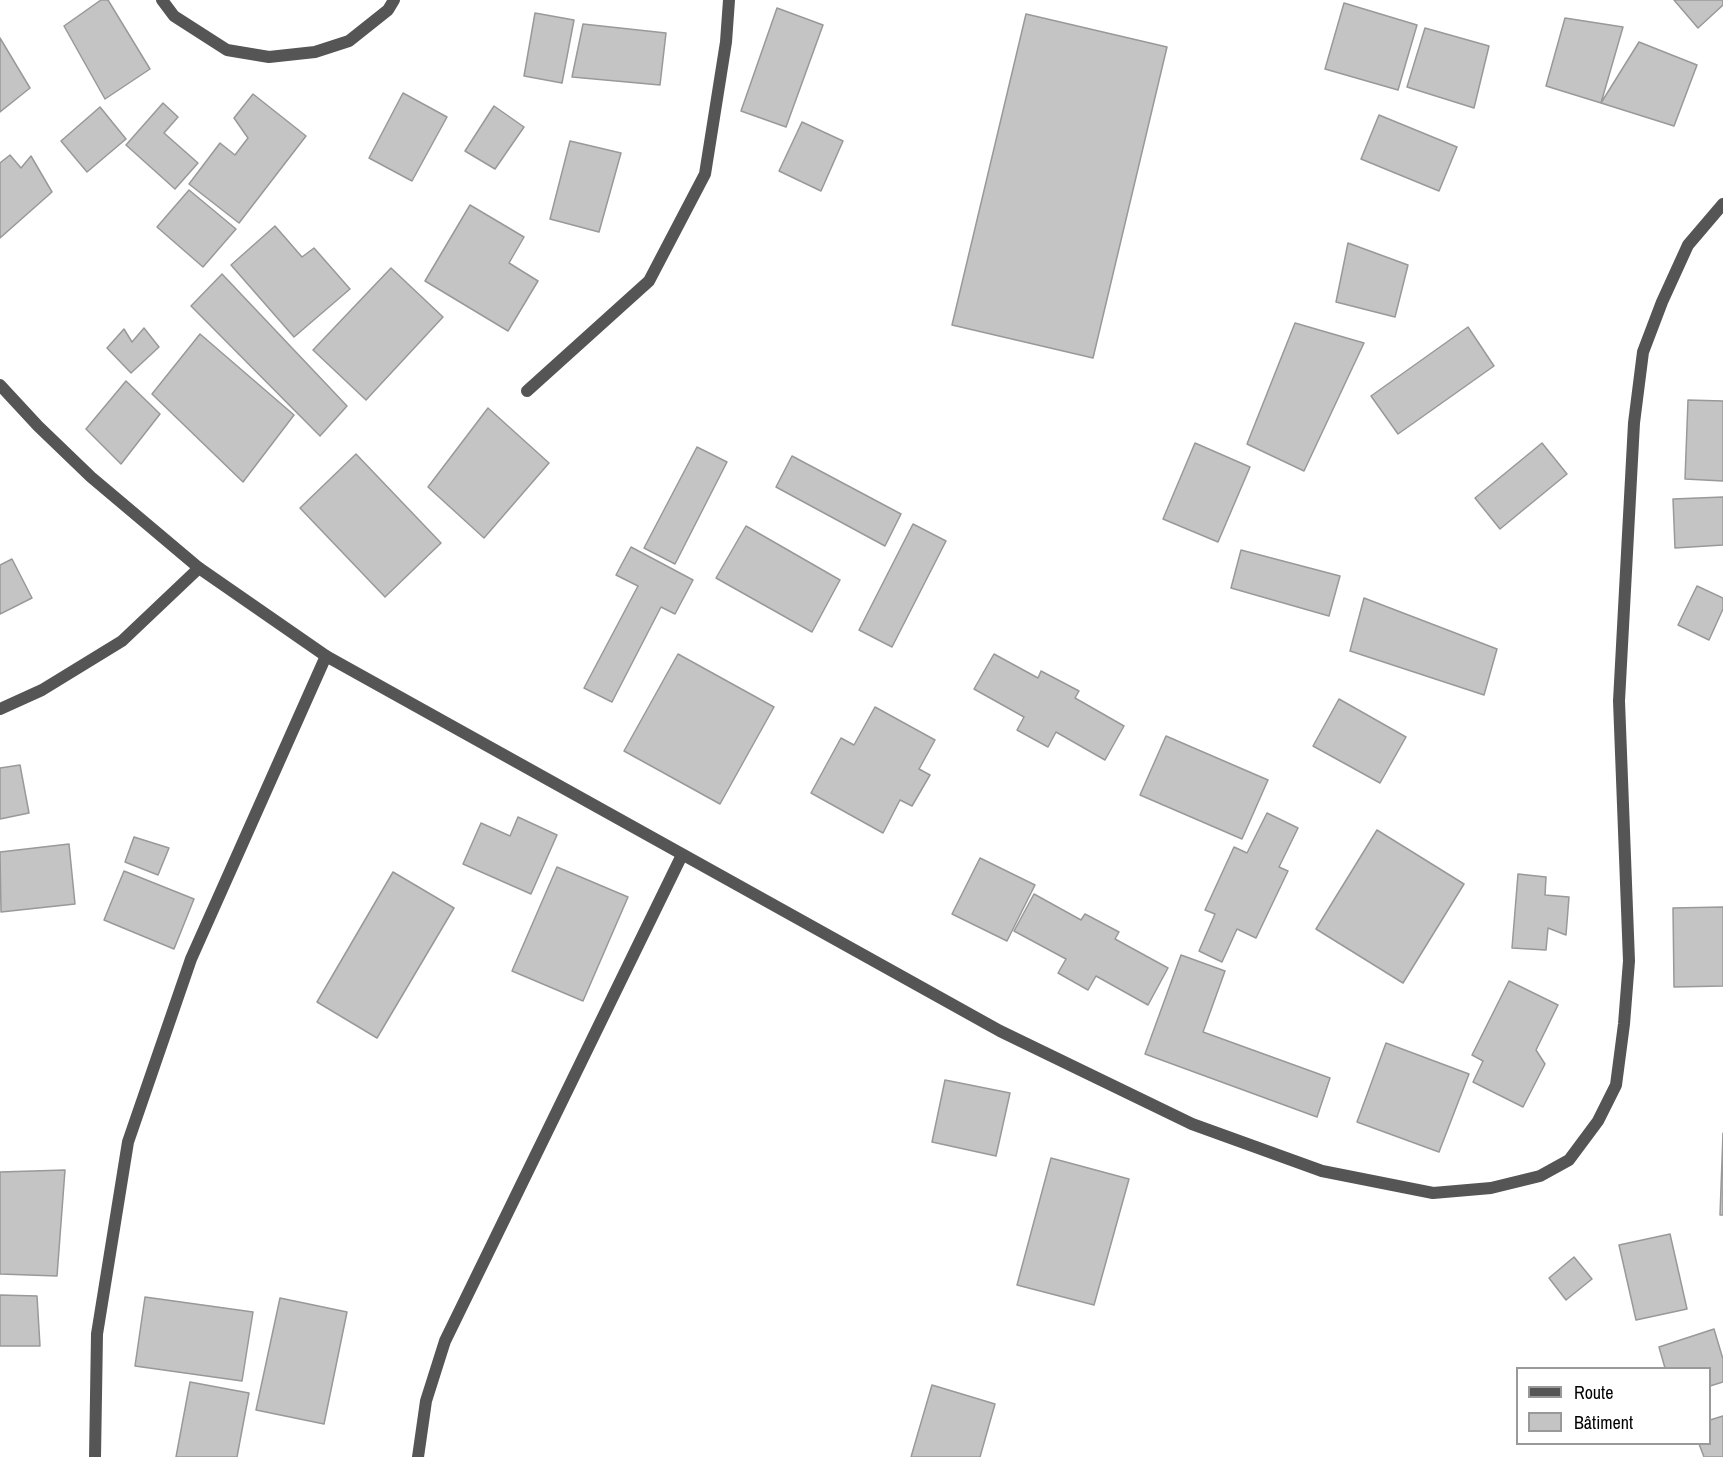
<!DOCTYPE html>
<html>
<head>
<meta charset="utf-8">
<style>
	body { margin:0 }
	#map { position:relative; width:1723px; height:1457px; overflow:hidden; background:#fff; font-family:"Archivo Narrow",sans-serif }
	canvas { display:block }
	.legend { position:absolute; left:1516px; top:1367px; width:195px; height:78px; box-sizing:border-box; background:#fff; border:2px solid #999; margin:0; padding:8px 10px; list-style:none; font-size:18px; color:#000 }
	.legend li { display:flex; align-items:center; gap:12px; height:30px }
	.legend b { width:30px; border:2px solid #999 }
</style>
</head>
<body>
<div id="map">
<canvas width="1723" height="1457"></canvas>
<ul class="legend">
<li><b style="height:8px;background:#555"></b>Route</li>
<li><b style="height:16px;background:#c4c4c4"></b>Bâtiment</li>
</ul>
</div>
<script>
const context = document.querySelector('canvas').getContext('2d');
context.lineJoin = 'round';
function paint(path, color) {
  context.fillStyle = color;
  context.fill(path, 'evenodd');
}
function trace(path, color, width, dash) {
  context.strokeStyle = color;
  context.lineWidth = width;
  context.lineCap = dash ? 'butt' : 'round';
  context.setLineDash(dash || []);
  context.stroke(path);
}
const building = new Path2D(`
	M101,0h7l42,69 -45,30 -41,-73z
	M1674,0h49v5l-25,23z
	M1344,3l73,22 -19,65 -73,-21z
	M777,8l46,17 -37,102 -45,-16z
	M535,13l39,7 -12,63 -38,-7z
	M1026,14l141,33 -74,311 -141,-33z
	M1565,18l58,9 -22,76 -55,-17z
	M583,24l83,9 -6,52 -88,-8z
	M1425,28l64,18 -15,62 -67,-21z
	M0,38l30,50 -30,24z
	M1639,42l58,23 -23,61 -73,-23z
	M403,93l44,24 -35,64 -43,-23z
	M253,94l53,42 -67,87 -50,-39 31,-41 15,12 13,-17 -14,-20z
	M163,103l15,14 -14,16 34,30 -23,26 -49,-44z
	M494,106l30,21 -29,42 -30,-18z
	M100,107l26,32 -39,33 -26,-31z
	M1379,115l78,32 -18,44 -78,-32z
	M802,122l41,19 -22,50 -42,-20z
	M570,141l51,12 -22,79 -49,-13z
	M10,155l11,13 10,-12 21,36 -52,46v-75z
	M189,190l47,39 -33,38 -46,-40z
	M470,205l54,32 -15,26 29,18 -30,50 -83,-50z
	M275,226l27,31 12,-9 36,41 -56,48 -63,-72z
	M1348,243l60,22 -13,52 -59,-15z
	M391,268l52,49 -77,83 -53,-50z
	M222,274l125,132 -27,30 -129,-130z
	M1295,323l69,20 -60,128 -57,-27z
	M1468,327l26,39 -96,68 -27,-38z
	M144,328l15,19 -28,26 -24,-25 17,-19 8,13z
	M200,334l94,81 -51,67 -91,-88z
	M126,381l34,33 -39,50 -35,-35z
	M1688,400l35,1v80l-38,-2z
	M488,408l61,55 -65,75 -56,-51z
	M1195,443l55,24 -32,75 -55,-23z
	M1542,443l25,31 -67,55 -25,-31z
	M697,447l30,15 -52,102 -31,-16z
	M356,454l85,89 -56,54 -85,-89z
	M792,456l109,58 -16,32 -109,-59z
	M1723,497v48l-48,3 -2,-49z
	M913,524l33,17 -54,106 -33,-17z
	M746,526l94,54 -28,52 -96,-54z
	M631,547l62,33 -18,34 -14,-7 -49,95 -28,-14 54,-102 -22,-11z
	M1241,550l99,26 -11,40 -98,-28z
	M12,559l20,39 -32,16v-49z
	M1697,586l26,12v11l-14,31 -31,-15z
	M1364,598l133,51 -13,46 -134,-44z
	M678,654l96,53 -54,97 -96,-53z
	M994,654l44,24 3,-7 38,20 -4,7 49,28 -19,34 -49,-28 -8,15 -31,-17 7,-13 -50,-28z
	M1339,699l67,38 -26,46 -67,-37z
	M875,707l60,33 -16,29 11,6 -18,31 -12,-6 -17,33 -72,-40 30,-55 13,7z
	M1166,736l102,44 -26,59 -102,-44z
	M20,765l9,48 -29,6v-51z
	M1267,813l31,15 -19,39 9,4 -32,67 -19,-9 -15,33 -23,-11 16,-37 -10,-4 29,-63 13,6z
	M518,817l39,18 -26,59 -68,-30 18,-41 29,13z
	M1377,830l87,54 -61,99 -87,-54z
	M134,837l35,11 -11,27 -33,-13z
	M69,844l6,60 -74,8 -1,-60z
	M980,858l55,27 -28,56 -55,-27z
	M557,867l71,30 -45,104 -71,-30z
	M124,871l70,28 -20,50 -70,-29z
	M393,872l61,36 -77,130 -60,-36z
	M1518,874l28,3 -1,18 24,2 -3,38 -18,-7 -2,22 -34,-2z
	M1034,894l47,26 4,-6 34,18 -4,7 53,29 -20,37 -52,-29 -8,14 -30,-17 8,-14 -52,-28z
	M1723,907v79l-49,1 -1,-79z
	M1181,955l44,16 -22,61 127,46 -13,39 -172,-63z
	M1509,981l49,24 -22,45 9,14 -22,43 -50,-25 10,-21 -11,-6z
	M1386,1043l83,31 -30,78 -82,-30z
	M945,1080l65,13 -14,63 -64,-14z
	M1723,1133v82h-3z
	M1051,1158l78,21 -35,126 -77,-20z
	M65,1170l-8,106 -57,-2v-102z
	M1670,1234l17,75 -51,11 -17,-75z
	M1574,1257l18,22 -26,21 -17,-22z
	M0,1295l37,1 3,50h-40z
	M145,1297l108,15 -11,69 -107,-15z
	M280,1298l67,14 -23,112 -68,-14z
	M1714,1329l9,30v23l-13,4v-18h-45l-6,-21z
	M190,1382l59,11 -12,64h-61z
	M932,1385l63,19 -15,53h-69z
	M1723,1416v41h-19l-5,-13h11v-24z`);
const minor = new Path2D(`
	M162,0l12,16 53,34 42,7 46,-5 34,-11 39,-31 6,-10
	M527,391l122,-110 56,-107 21,-132 3,-42
	M0,709l42,-19 80,-49 77,-73
	M95,1457l2,-123 31,-192 63,-183 135,-303
	M418,1457l8,-56 19,-60 237,-486`);
const tertiary = new Path2D(`
	M0,385l38,41 53,51 108,91 127,88 674,375 192,93 130,47 111,22 58,-5 49,-12 29,-16 29,-39 18,-36 8,-61 5,-63 -10,-260 15,-278 9,-71 19,-50 26,-57 35,-41`);
paint(building, '#c4c4c4');
trace(building, '#999', 1.5);
trace(minor, '#555', 12);
trace(tertiary, '#555', 12);
</script>
</body>
</html>
